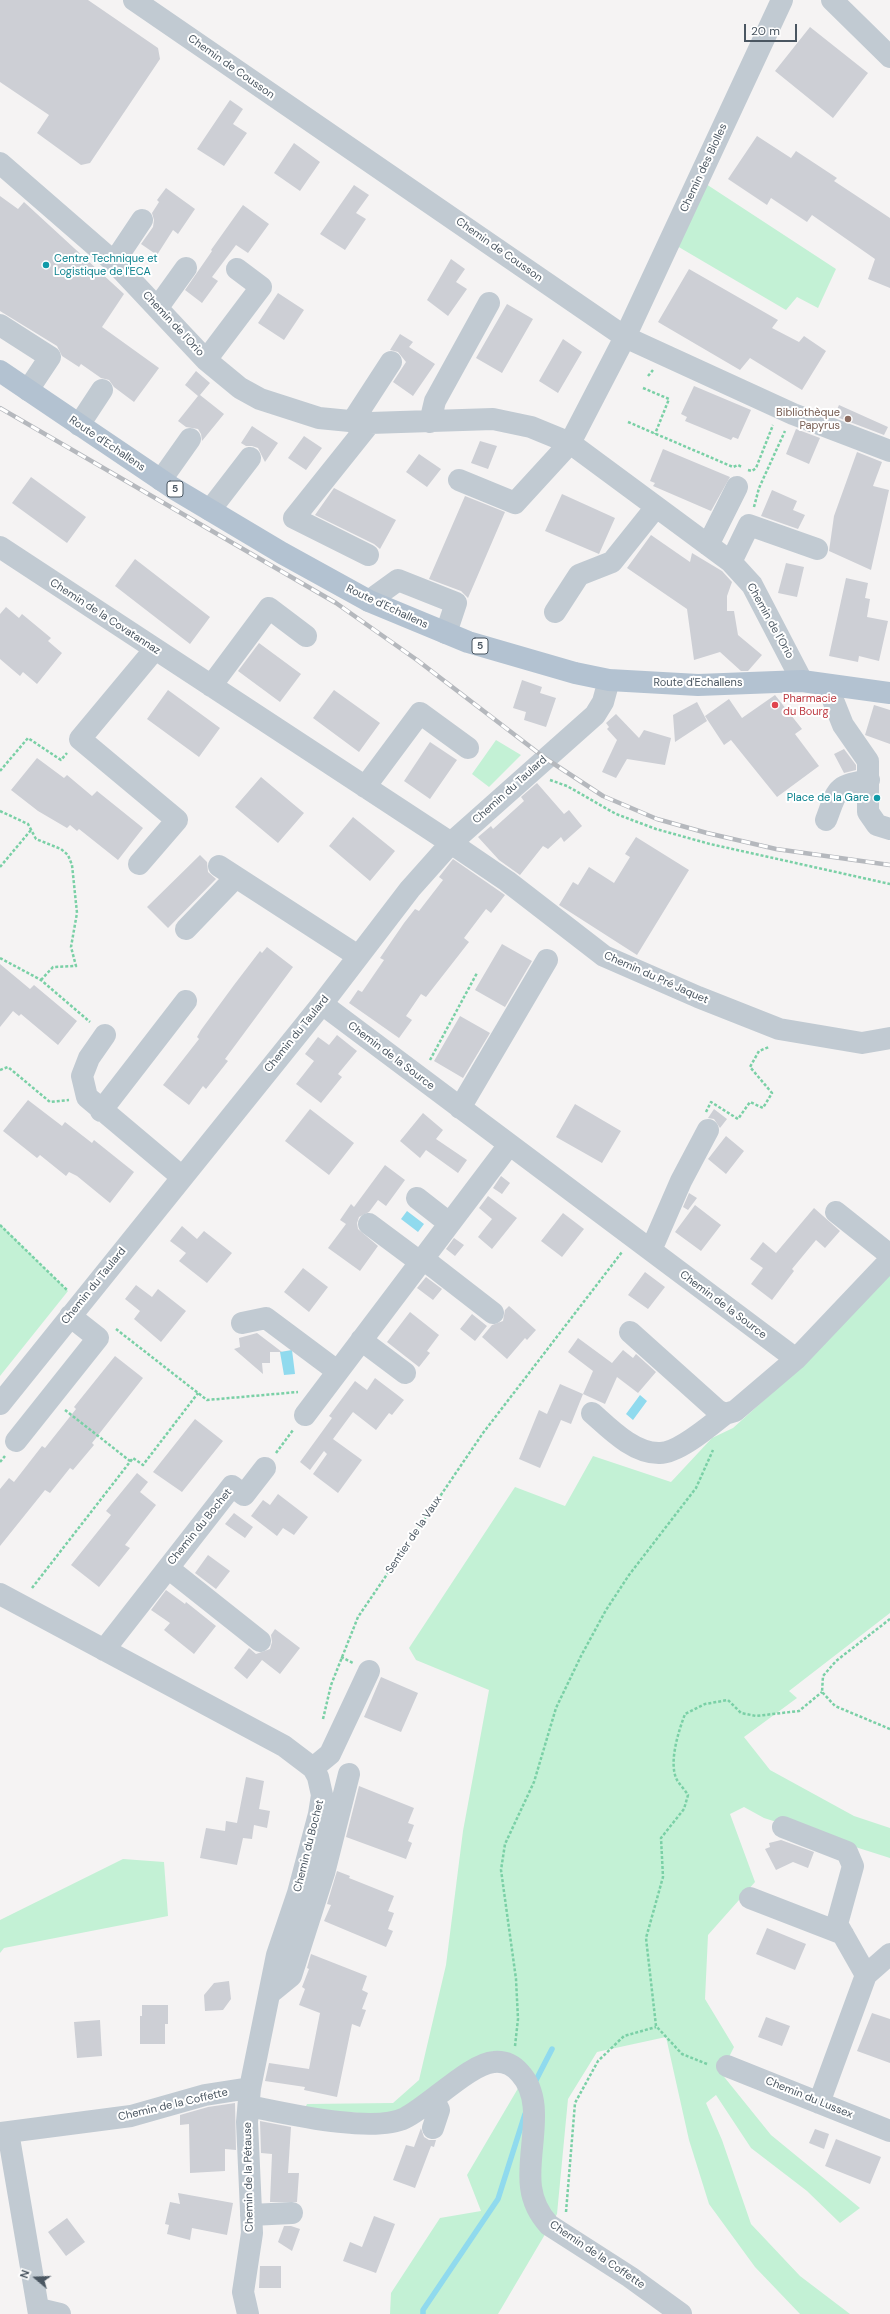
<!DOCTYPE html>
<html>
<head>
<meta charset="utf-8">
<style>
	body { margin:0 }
	#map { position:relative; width:890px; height:2314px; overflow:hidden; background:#f5f3f3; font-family:"DM Sans",sans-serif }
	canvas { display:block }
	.north { position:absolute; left:16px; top:2258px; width:40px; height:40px; -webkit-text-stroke:3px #fff; paint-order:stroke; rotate:289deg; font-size:11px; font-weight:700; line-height:16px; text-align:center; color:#4a5661 }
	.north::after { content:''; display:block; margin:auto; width:14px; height:18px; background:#4a5661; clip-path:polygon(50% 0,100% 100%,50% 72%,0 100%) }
	.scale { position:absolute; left:744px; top:24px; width:53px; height:18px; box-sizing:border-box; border:2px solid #4a5661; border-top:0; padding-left:5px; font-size:12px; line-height:14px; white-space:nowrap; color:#4a5661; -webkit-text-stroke:3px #fff; paint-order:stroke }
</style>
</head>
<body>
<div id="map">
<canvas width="890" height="2314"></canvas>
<div class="north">N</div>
<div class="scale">20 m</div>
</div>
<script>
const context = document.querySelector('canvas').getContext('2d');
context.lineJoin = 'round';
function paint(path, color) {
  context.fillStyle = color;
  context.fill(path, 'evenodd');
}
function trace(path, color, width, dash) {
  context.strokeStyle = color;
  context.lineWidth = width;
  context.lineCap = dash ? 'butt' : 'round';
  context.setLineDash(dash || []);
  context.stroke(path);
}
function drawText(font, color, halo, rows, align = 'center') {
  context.font = font + ' "DM Sans",sans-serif';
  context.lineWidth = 4;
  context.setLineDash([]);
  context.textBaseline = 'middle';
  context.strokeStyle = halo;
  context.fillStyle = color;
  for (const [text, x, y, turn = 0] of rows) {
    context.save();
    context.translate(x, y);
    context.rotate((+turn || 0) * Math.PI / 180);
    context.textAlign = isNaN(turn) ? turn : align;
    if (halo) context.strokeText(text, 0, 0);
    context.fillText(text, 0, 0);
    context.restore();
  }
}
const green = new Path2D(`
	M706,184l130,85 -18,39 -21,-11 -11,13 -109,-64z
	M496,740l25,15 -32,32 -17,-13z
	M0,1224l68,67 -68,85z
	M890,1266v347l-101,78 8,7 -53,39 26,33 84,46 36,12v30l-126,-40 -20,-11 -14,7 25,68 -47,53 -3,64 29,48 -13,26 50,62 89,73 -20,15 -33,-32 -56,-43 -35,-53 -10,8 16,37 29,84 49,52 50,38h-50l-45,-47 -46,-63 -20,-64 -23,-103 -69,15 -29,47 -11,115 -59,100h-108l1,-21 49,-75 41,-7 -14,-36 63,-107 -31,-17 -21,6 -81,58 -93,-5 3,-6 86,-1 26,-23 27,-115 17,-134 26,-141 -73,-30 -7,-12 106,-161 50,19 28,-50 78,26 41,-44 21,-10 79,-71z
	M123,1859l41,3 4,54 -164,32 -4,5v-33z`);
const water = new Path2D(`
	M407,1211l17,13 -6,8 -17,-13z
	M292,1350l3,24 -11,1 -4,-23z
	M640,1395l7,6 -14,19 -7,-6z`);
const stream = new Path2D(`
	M534,2084l18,-35
	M423,2314v-4l75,-111 27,-85`);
const building = new Path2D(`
	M0,0h88l70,48 2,11 -70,104 -9,2 -44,-32 12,-18 -49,-33z
	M810,27l58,46 -35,45 -58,-47z
	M230,100l13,9 -10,15 14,9 -23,33 -27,-17z
	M757,136l34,22 5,-7 41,27 -3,3 56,37v70l-22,-9 7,-20 -63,-44 -5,7 -36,-24 -4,7 -39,-26z
	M294,143l26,19 -20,29 -26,-18z
	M354,185l15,10 -13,18 10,6 -21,31 -25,-16z
	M166,188l29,21 -17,25 -5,-4 -16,25 -16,-11 12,-17 1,-7 -2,-7 7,-11 -2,-2z
	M0,196l18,13 6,-7 100,92 -22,33 57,41 -25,34 -20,-15 -5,-7 -8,-2 -20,-14 -2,3 -17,-11 -5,-10 -57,-35z
	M243,205l26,19 -21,29 -12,-8 -24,32 6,4 -16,22 -17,-13 27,-39 -1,-1z
	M451,259l14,10 -9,13 11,7 -19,27 -21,-16z
	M689,269l89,51 -6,8 27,14 5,-6 22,15 -24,39 -52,-32 -10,12 -82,-48z
	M278,293l26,17 -20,30 -26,-17z
	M507,304l26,15 -31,54 -26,-15z
	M400,334l13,8 -4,5 26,17 -22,32 -20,-14 13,-20 -8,-10 -8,-2z
	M563,339l19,13 -24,41 -19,-12z
	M196,371l14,12 -10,12 24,19 -22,27 -1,-7 -3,-5 -12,-2 -8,-6 20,-25 -13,-11z
	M694,386l57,24 -13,29 -5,-2 -2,3 -46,-19 2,-4 -6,-3z
	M839,405l49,22 -4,8 -50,-19z
	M252,426l26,17 -13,19 -7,-14 -6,-2h-6l-5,-3z
	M796,429l24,9 -11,26 -23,-10z
	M304,436l18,12 -16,22 -18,-12z
	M480,441l17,5 -9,23 -17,-6z
	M663,449l67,28 -19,34 -58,-25 2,-3 -5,-2z
	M857,452l25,10 -9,24 16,4 -18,80 -42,-19 5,-35z
	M419,454l22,15 -14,18 -21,-15z
	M31,477l55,40 -19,26 -55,-40z
	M334,488l62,32 -16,29 -6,-5 -59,-29z
	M772,490l25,11 -4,9 12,5 -7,14 -37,-13z
	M562,494l53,24 -16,36 -54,-23z
	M465,496l40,16 -37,86 -7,-7 -32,-12z
	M651,535l39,27 2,-9 30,18 10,11 -5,14v15h7l4,24 24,20 -14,16h-7l-21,-19 -26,8 -7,-51 -60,-41z
	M135,559l75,58 -20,27 -75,-58z
	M786,563l18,4 -7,30 -19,-4z
	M846,578l22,5 -3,15 5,1 -3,18 21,4 -9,40 -20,-5 -1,6 -29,-6z
	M6,607l13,11 3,-4 29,24 -3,3 14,12 -25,31 -14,-12 -3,4 -20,-17v-45z
	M259,643l42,31 -21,28 -42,-31z
	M522,680l20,7 -2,6 16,5 -10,29 -22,-7 2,-8 -13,-4z
	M168,690l52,38 -21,29 -52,-38z
	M334,690l46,33 -21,29 -46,-34z
	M775,695l27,34 -7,5 24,32 -42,31 -46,-57 -7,5 -19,-29 24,-17 13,19z
	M697,702l10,19 -32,21 -2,-27z
	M874,705l16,5v34l-25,-9z
	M616,714l23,24 5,-8 27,8 -6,27 -38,-6 -11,19 -14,-6 15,-32 -10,-11 2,-2 -3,-4z
	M430,742l27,18 -27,39 -26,-18z
	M844,749l12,16v5l-12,3 -10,-19z
	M37,758l27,20 3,-3 25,21 5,-5 46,37 -25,32 -39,-31 -2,2 -7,-6 -3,3 -29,-17 -27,-21z
	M261,777l43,36 -26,30 -43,-36z
	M537,783l27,31 5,-4 13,16 -18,16 -3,-5 -13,12 -5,-3 -23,29 -21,-15 -21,-23 13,-11 2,3 31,-28 -3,-4z
	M353,817l42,34 -25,30 -41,-35z
	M636,837l53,33 -52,85 -78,-50 14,-23 5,3 11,-18 25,16 16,-26 -5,-3z
	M200,855l7,7 1,10 8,7 -48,49 -21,-21z
	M453,859l52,36 -14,18 -5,-4 -22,29 5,4 -43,55 -5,-3 -15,22 6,4 -13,18 -50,-35 9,-13 4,2 22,-32 -4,-2 24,-35 11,-14 4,2 24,-31 -4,-3z
	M502,944l30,17 -27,46 -30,-17z
	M267,947l26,20 -68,92 3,2 -22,28 -3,-3 -14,19 -26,-20 36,-46 -2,-2 4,-7 33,-45 26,-34 2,2z
	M0,964l30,25 4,-4 43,36 -19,24 -37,-31 -2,2 -6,-5 -13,16z
	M460,1016l30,17 -27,45 -29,-17z
	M337,1035l20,16 -19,23 4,3 -21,26 -25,-19 18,-23 -9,-7 13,-17 11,8z
	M28,1100l34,26 3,-4 27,21 2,-3 40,32 -24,31 -33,-27 -8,-4 -3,4 -26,-21 -3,3 -34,-27z
	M575,1104l46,27 -19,32 -46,-26z
	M310,1109l44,34 -25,32 -44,-34z
	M714,1109l13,10 -7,9 -6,-9 -6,-1z
	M423,1113l20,17 -7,9 31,21 -9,13 -32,-23 -6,8 -20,-17z
	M726,1136l18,15 -18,23 -18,-15z
	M385,1165l20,15 -19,26 -8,-6 -9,12 -10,5 -2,6 1,6 20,17 -18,25 -32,-23 18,-24 -6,-4 11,-16 3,3z
	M501,1176l9,7 -8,11 -9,-6z
	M689,1193l8,5 -9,12 -5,-3z
	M488,1196l29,22 -25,31 -14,-12 14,-18 -13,-11z
	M695,1205l26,20 -20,26 -26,-19z
	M814,1208l26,23 -15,17 -9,-8 -24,29 2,2 -22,29 -21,-16 12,-16 -13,-9 13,-17 13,11z
	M563,1213l21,16 -22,28 -21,-16z
	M182,1226l15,13 7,-8 28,22 -25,30 -28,-22 7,-8 -16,-12z
	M454,1238l10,7 -9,11 -9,-7z
	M303,1268l25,19 -19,25 -25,-20z
	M645,1272l20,15 -17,22 -20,-14z
	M426,1277l16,12 -9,11 -16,-12z
	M136,1285l16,12 6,-8 28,22 -25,31 -27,-23 6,-8 -15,-12z
	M509,1306l27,24 -9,10 -2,-2 -18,21 -25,-22 10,-12 11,-4 2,-11z
	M410,1312l29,23 -12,16 3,2 -11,14 -32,-25z
	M472,1314l15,12 -12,15 -15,-12z
	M257,1333l25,19h-12v11h-8l1,11 -29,-25 6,-2 -1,-9z
	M578,1338l34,25 11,-13 10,8 3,-4 20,18 -18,21 -21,-16 -12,27 -22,-10 10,-23 -25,-19z
	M115,1356l28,22 -51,65 2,2 -21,25 -3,-2 -20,25 -5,-3 -45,56v-57l9,-11 5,4 28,-36 3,2 31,-39 -2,-2z
	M375,1378l29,22 -12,15 -3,-2 -13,17 -23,-18 -20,27 29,21 -24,33 -25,-19 14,-20 -3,-3 -14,19 -10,-8 32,-44 -3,-2 26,-35 12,9z
	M560,1384l23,10 -12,30 -10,-4 -21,48 -21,-9 20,-49 8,4z
	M195,1419l28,22 -41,51 -29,-20z
	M137,1473l11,9 -8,10 16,13 -31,40 5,3 -31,39 -28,-22 40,-50 -5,-4z
	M278,1494l30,23 -14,18 -11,-7 -6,8 -26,-20 12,-16 7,5z
	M234,1513l19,14 -8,11 -20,-14z
	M208,1555l22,16 -14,18 -21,-16z
	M166,1590l19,14 1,-2 30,24 -22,28 -30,-24 6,-7 -19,-13z
	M275,1629l25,19 -20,26 -18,-14 -15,19 -13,-11 15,-20 7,6 14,-5 2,-7 -1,-7z
	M381,1677l37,16 -17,39 -37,-15z
	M246,1777l18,4 -5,28 11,2 -3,17 -13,-3 -2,14 -9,-1 -6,27 -37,-7 6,-30 19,3 1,-10 11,2z
	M359,1786l55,22 -6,15 6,2 -6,16 4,2 -6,16 -60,-22z
	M781,1840l33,12 -6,16 -15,-6 -17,8 -11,-21 5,-2 -1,-4z
	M337,1871l13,5 -1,2 45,18 -6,15 6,2 -6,16 5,2 -7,16 -62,-26 7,-16 -4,-1z
	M767,1928l39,16 -11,26 -39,-16z
	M311,1954l56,22 -5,14 6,3 -6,16 4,1 -6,17 -8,-3 -15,73 -33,-7 1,-3 -40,-6 4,-18 40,6 11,-56 -21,-8 6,-16 -3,-2 7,-18 -2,-1z
	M229,1981l2,18 -8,11 -18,1 -1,-16 10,-12z
	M142,2005h26v19h-3v20h-25v-28h2z
	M872,2013l18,6v44l-33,-12z
	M766,2017l24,9 -8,20 -24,-9z
	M100,2020l2,36 -25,2 -3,-36z
	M235,2103l1,47 -11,-1v22l-35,2 -1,-49 -9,1v-10l28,-8z
	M260,2121l31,6 -3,46h11l-2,29h-27l2,-48 -11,-1z
	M421,2128l3,9 5,3h7l-2,7 -3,-1 -16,42 -22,-8 13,-35 8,2z
	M815,2129l14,5 -5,15 -15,-6z
	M836,2139l45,18 -11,27 -45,-18z
	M178,2193l55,10 -6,32 -35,-7 -2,12 -23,-6 2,-9 -4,-1 5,-22 10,2z
	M374,2216l21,8 -19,49 -33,-12 7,-19 12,5z
	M67,2218l18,24 -19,14 -18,-24z
	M284,2226h7l9,3 -8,22 -14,-9z
	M260,2266h21v22h-22z`);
const path = new Path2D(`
	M648,376l5,-6
	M643,388l26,11 -14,35
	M628,422l105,45 5,-2 4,2
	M748,470l4,1 4,-3 17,-43
	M754,507l5,-19 26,-57
	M0,771l28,-33 33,22 6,-7
	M550,780l17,6 49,28 40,15 54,15 180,40
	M0,811l28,13 8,15 25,10 7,6 4,10 5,48 -6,34 5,19 -23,1 -12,13
	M0,867l31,-37
	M0,958l41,22 49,42
	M430,1060l47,-87
	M0,1070l8,-3 42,35 19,-2
	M706,1112l5,-10 27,17 12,-17 13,6 9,-15 -22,-26 9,-16 10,-4
	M0,1225l67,65
	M116,1329l91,71 91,-8
	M65,1410l65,51
	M276,1453l17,-23
	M0,1462l5,-6
	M32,1588l101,-130 10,7 55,-72
	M890,1619l-54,42 -13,15 -1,16 13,14 55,23
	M341,1657l12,6
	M323,1719l8,-34 27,-68 125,-184 139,-181
	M515,2046l3,-27 -2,-40 -15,-109 4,-26 29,-62 22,-74 25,-52 25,-46 23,-35 67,-87 17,-38
	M707,2064l-25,-10 -26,-28 -10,-88 17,-61 -2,-39 23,-29 4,-14c-3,-5 -8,-10 -11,-15 -9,-17 2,-50 8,-66l20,-10 23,-4 13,13 15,3 43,-5 23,-19
	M566,2212l9,-109 23,-42 26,-25 32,-9`);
const minor = new Path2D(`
	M134,0l491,337 168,77 97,37
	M832,0l58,57
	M0,163l114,99 92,98 34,28 20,11 59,19 51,5 123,-4 38,8 39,16 161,119 21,23 50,96
	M114,262l28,-42
	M158,307l28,-39
	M0,325l50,32 -22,33
	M206,360l55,-73 -24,-18
	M352,422l39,-60
	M430,422l5,-21 54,-98
	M79,425l23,-35
	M161,480l29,-41
	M459,480l56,23 55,-60 55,-106 157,-337
	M210,510l40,-52
	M708,545l29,-58
	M0,547l451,296 56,38 97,75 94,41 81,32 83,14 28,-5
	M368,555l-74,-37 76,-95
	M731,562l18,-37 68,24
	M369,601l29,-21 58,23 -10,30
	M555,612l24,-37 33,-13 44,-55
	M827,685l16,40 25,36v51l9,13 13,4
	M211,686l58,-78 37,28
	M365,787l55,-74 48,35
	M826,820c12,-32 9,-34 43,-40
	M139,864l38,-44 -97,-81 75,-90
	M219,866l139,90
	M186,929l50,-52
	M322,1004l474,355
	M105,1035l-16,23 -7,18 5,21 95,80
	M460,1108l87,-148
	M101,1111l85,-110
	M417,1198l32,25
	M836,1212l54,43
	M369,1224l51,38
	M651,1250l30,-69 27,-51
	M422,1258l71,55
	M242,1323l24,-5 71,53
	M630,1332l87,78 8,4
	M361,1340l44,33
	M0,1404l322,-400 88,-115 41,-46 144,-128 8,-13 6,-22
	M592,1413c18,16 42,41 68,40 19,0 51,-28 65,-39l10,-3 61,-52 94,-99
	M305,1415l204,-270
	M16,1441l82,-103 -28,-22
	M168,1568l92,73
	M0,1594l284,152 29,22 5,9 4,18 -3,19 -21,79 -21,62 -27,133 -3,34 5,111 -9,59 5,22
	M104,1650l128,-164 12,9 21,-27
	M313,1768l17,-14 39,-83
	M783,1827l64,25 6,14 -16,58 29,51 -47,128
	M750,1898l93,36
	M866,1975l24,-21
	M269,1994l22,-18 33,-103 25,-99
	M727,2066l163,65
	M249,2106c36,7 124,28 156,12 24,-12 66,-55 89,-56 10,-1 19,3 26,11 27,29 6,79 11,114 2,16 8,27 18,38l81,52 51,37
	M433,2128l6,-18 -5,-10
	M8,2132l31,182
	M0,2133l131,-17 74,-21 45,-7
	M251,2215l41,-2
	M39,2309l21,5`);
const major = new Path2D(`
	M0,371l173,117 109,65 87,48 99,41 107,31 34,7 89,5 104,-4 88,12`);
const rail = new Path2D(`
	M0,408l336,195 81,57 128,98 58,38 54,23 50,14 69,16 114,16`);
const markers = [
	[46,265,4,"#0f9aa8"],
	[848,419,4,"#8d6e63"],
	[775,705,4,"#e0444e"],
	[877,798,4,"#0f9aa8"]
];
const shields = [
	[175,489,16],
	[480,646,16]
];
const shieldNames = [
	["5",175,489],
	["5",480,646]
];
const streetNames = [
	["Chemin de Cousson",231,67,35],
	["Chemin des Biolles",704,168,-65],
	["Chemin de Cousson",499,250,35],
	["Chemin de l'Orio",173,324,47],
	["Route d'Echallens",107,444,34],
	["Route d'Echallens",387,607,25],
	["Chemin de la Covatannaz",105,617,33],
	["Chemin de l'Orio",770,621,61],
	["Route d'Echallens",698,683],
	["Chemin du Taulard",510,790,-42],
	["Chemin du Pré Jaquet",656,978,24],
	["Chemin du Taulard",297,1034,-51],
	["Chemin de la Source",391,1056,37],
	["Chemin du Taulard",94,1286,-51],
	["Chemin de la Source",723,1305,37],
	["Chemin du Bochet",200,1527,-51],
	["Sentier de la Vaux",414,1535,-56],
	["Chemin du Bochet",309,1846,-76],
	["Chemin du Lussex",809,2098,22],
	["Chemin de la Coffette",173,2105,-13],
	["Chemin de la Pétause",249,2177,-91],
	["Chemin de la Coffette",597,2255,34]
];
const cultureNames = [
	["Centre Technique et",54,259],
	["Logistique de l'ECA",54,272],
	["Place de la Gare",869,798,"right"]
];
const educationNames = [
	["Bibliothèque",840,413],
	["Papyrus",840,426]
];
const healthNames = [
	["Pharmacie",783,699],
	["du Bourg",783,712]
];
paint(green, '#c3f1d5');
paint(water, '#90daee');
trace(stream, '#90daee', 5.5);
paint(building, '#cdcfd5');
trace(path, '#7ad0a6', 2.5, [3, 2]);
trace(minor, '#c1cad2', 22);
trace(major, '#b3c2d1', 22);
trace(rail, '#b5b8bd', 4.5);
trace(rail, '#fff', 3, [9]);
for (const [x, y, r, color] of markers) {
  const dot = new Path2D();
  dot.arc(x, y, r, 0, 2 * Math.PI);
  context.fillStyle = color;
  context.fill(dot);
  trace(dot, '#fff', 1.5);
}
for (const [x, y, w] of shields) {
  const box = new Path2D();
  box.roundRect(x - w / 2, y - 8, w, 16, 3);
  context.fillStyle = '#fff';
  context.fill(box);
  trace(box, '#4a5661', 1);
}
drawText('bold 10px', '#4a5661', null, shieldNames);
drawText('11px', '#4a5661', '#fff', streetNames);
drawText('11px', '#0d838f', '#fff', cultureNames, 'left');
drawText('11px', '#785e54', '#fff', educationNames, 'right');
drawText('11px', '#be3a42', '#fff', healthNames, 'left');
</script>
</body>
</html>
